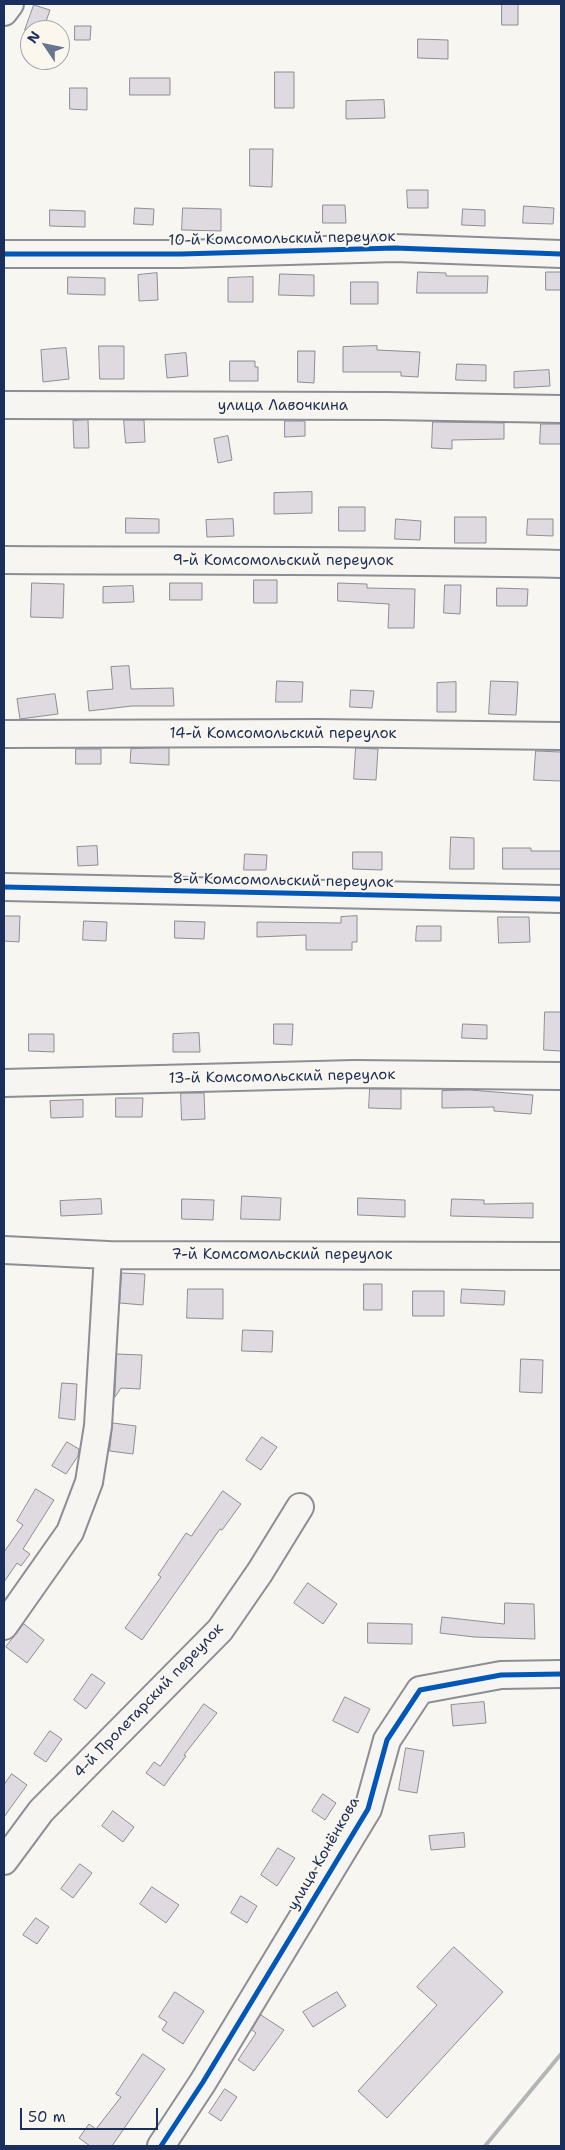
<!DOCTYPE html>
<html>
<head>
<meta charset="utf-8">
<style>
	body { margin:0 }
	#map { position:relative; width:565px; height:2150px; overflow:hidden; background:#f8f6f0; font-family:"Shantell Sans",sans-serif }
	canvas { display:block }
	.frame { position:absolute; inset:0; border:5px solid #1b2f5e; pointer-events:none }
	.north { position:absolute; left:20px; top:20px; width:50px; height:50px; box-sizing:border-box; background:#fbf7ec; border:1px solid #a1a7b3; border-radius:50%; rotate:304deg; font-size:14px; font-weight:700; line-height:20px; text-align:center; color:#1b2f5e }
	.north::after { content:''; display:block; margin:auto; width:18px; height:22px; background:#687591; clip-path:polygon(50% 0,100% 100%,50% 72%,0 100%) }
	.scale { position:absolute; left:20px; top:2108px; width:138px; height:22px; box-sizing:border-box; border:2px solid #1b2f5e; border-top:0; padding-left:6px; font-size:15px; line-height:18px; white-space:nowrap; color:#1b2f5e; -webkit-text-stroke:4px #fbf7ec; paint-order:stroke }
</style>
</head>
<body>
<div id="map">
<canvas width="565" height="2150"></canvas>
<div class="frame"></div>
<div class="north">N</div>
<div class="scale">50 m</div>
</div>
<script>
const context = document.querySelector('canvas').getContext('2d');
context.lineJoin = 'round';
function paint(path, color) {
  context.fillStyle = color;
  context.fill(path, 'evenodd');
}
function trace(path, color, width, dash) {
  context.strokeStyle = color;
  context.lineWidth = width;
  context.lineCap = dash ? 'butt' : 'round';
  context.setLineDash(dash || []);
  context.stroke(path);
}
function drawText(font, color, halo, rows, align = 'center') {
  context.font = font + ' "Shantell Sans",sans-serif';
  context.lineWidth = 4;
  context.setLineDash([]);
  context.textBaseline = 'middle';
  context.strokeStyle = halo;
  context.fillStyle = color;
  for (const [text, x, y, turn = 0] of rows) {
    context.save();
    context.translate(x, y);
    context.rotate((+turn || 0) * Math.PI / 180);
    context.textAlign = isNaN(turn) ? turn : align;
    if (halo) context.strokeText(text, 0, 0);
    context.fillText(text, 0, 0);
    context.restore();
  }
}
const building = new Path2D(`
	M502,4h16v21h-16z
	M34,5l16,5 -7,20h-18z
	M75,26h16l-1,14h-15z
	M418,39l30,1v19l-30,-1z
	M275,72h19v36h-19z
	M130,78h40v17h-40z
	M70,88h17v22l-17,-1z
	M384,100l1,18 -39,1v-18z
	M250,149h23l-1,38 -22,-1z
	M407,190h21v18h-20z
	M323,205h22l1,18h-23z
	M524,206l30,2 -1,16 -30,-1z
	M135,208l19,1 -1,16 -19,-1z
	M183,208l38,1v22l-39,-1z
	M463,209l22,1v16l-23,-1z
	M50,210l35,1v16l-35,-1z
	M418,272l28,1v3h42l-1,17h-70z
	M546,272h15v18h-15z
	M157,273l1,27 -19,1 -1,-26z
	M280,274l34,1v21l-35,-1z
	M68,277l37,1v17l-37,-1z
	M253,277v25h-25v-24z
	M351,282h27v22h-27z
	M99,346h25v33h-24z
	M377,346v4l43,2 -2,25 -17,-1v-4h-58v-25z
	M66,348l3,31 -26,3 -2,-32z
	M298,351h17l-1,32 -16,-1z
	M186,353l2,23 -21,2 -2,-23z
	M230,361h25v6h3v14h-28z
	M457,364l29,1v16l-30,-1z
	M549,370l1,16 -36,2v-16z
	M88,420l1,28h-15l-1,-27z
	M124,420h20l1,22 -19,1z
	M285,421h20v15l-20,1z
	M433,422l71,1v16l-52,1v9l-20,-1z
	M541,424h20v20h-21z
	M228,436l4,24 -14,3 -4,-24z
	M312,492v21l-38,1v-21z
	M339,507h26v24h-26z
	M455,517h31v26h-31z
	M126,518l33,1v14h-33z
	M233,519l1,17 -27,1 -1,-17z
	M396,519l25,2 -1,19 -25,-1z
	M528,519h25v17l-26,-1z
	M254,580h23v23h-23z
	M32,583l32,1 -1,34 -32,-1z
	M170,583h32v17h-32z
	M338,583l29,1v4l48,1 -1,39h-26l1,-24 -51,-3z
	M445,585h16l-1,29 -16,-1z
	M133,586l1,16 -31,1v-16z
	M497,588l31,1 -1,17h-30z
	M129,666l2,23 42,-1 1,18h-42l-43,5 -2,-20 26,-2 -2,-22z
	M277,681l26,1 -1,20h-26z
	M491,681l27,1 -2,33 -27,-1z
	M456,682v30h-19v-29z
	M351,690l23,1 -2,17 -22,-1z
	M55,694l3,20 -38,5 -3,-20z
	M169,748v17l-39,-2 1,-14z
	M356,748l22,1 -2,31 -22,-1z
	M76,749h25v15h-25z
	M536,751l25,1v29l-27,-1z
	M451,837l23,1v31h-24z
	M97,846l1,19 -20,1 -1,-19z
	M503,848h28v3h30v18h-58z
	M353,852h29v18l-29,-1z
	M245,854l22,1 -1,15h-22z
	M4,916h16l-1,26 -15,-1z
	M357,916v26h-5v8h-46v-15l-49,2v-15l84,1v-6z
	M498,917h31l1,25 -31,1z
	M84,921l23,1 -1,19 -23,-1z
	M175,921l30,1 -1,17 -29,-1z
	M417,926h24v15h-25z
	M545,1012h16v39l-17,-1z
	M274,1024h19l-1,21 -18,-1z
	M463,1024l24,1v14l-25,-1z
	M199,1033l1,19h-27v-18z
	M29,1034h25v18l-25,-1z
	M370,1089h31v20l-32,-1z
	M470,1090l63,5 -2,19 -37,-3v-4l-52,1v-17z
	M181,1093h23l1,26 -23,1z
	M116,1098h27l-1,19h-26z
	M83,1100v17l-32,1 -1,-17z
	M242,1196l39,2 -1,22 -39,-1z
	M358,1198l47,2v17l-47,-2z
	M101,1199l1,15 -41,2 -1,-15z
	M182,1199l32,1 -1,20 -31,-1z
	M452,1199l32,1v4l49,-1v15l-82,-2z
	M122,1273l23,1 -2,31 -23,-2z
	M364,1284h18v26h-18z
	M188,1289h35v30l-36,-1z
	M462,1289l43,2 -1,14 -43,-2z
	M413,1291h31v25h-31z
	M243,1330l30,1 -1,21 -30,-1z
	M117,1354l25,1 -2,34 -19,-1 -6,9z
	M521,1359l22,1 -1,33 -22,-1z
	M62,1383l15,1 -2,36 -16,-2z
	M113,1423l23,3 -3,28 -23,-3z
	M262,1437l15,10 -16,23 -15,-10z
	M67,1442l12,7 -1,7 -12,18 -14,-8z
	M36,1489l18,11 -31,49 7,5 -9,12 -4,-3 -13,19v-30l19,-27 -6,-4z
	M223,1491l18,13 -19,26 -2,-1 -78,111 -17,-12 36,-51 -3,-2 28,-42 5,3z
	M308,1583l29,21 -14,20 -29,-21z
	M505,1603l29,1 1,35 -61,-2 -34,-4 2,-16 62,7z
	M368,1623l44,1v20l-44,-1z
	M24,1624l20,16 -17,23 -21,-16z
	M92,1674l13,9 -19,26 -12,-9z
	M345,1697l25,12 -12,24 -25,-12z
	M484,1702l2,21 -33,3 -2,-21z
	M204,1704l13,9 -33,42 2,1 -22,30 -18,-13 8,-11 6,4z
	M50,1731l12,8 -16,23 -12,-8z
	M406,1748l18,3 -7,42 -18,-3z
	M12,1774l15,11 -23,32v-32z
	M323,1794l13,9 -11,17 -13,-9z
	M113,1811l21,16 -11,15 -21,-16z
	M464,1833l1,14 -34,3 -2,-14z
	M278,1848l17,10 -18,28 -16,-11z
	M80,1864l12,9 -19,25 -12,-9z
	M152,1887l27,18 -13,18 -26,-19z
	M241,1896l16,10 -10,17 -16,-10z
	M36,1918l13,9 -12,17 -14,-9z
	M454,1947l49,45 -116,126 -29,-27 79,-86 -20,-18z
	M175,1992l29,19 -21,33 -21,-14 5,-8 -8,-5z
	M337,1992l9,14 -33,21 -10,-15z
	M261,2015l23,15 -30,41 -16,-11 18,-27 -4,-3z
	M143,2054l22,15 -53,77h-22l-11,-8 10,-14 7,5 25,-32 -5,-3z
	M225,2089l12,8 -16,24 -12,-8z`);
const minor = new Path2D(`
	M4,12l6,-8
	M4,254h177l214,-6 166,6
	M4,405l383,1 174,3
	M4,560c186,1 371,0 557,4
	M4,734l314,-1 243,3
	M4,887l557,12
	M4,1083l350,-9 207,2
	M4,1250l104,5 453,1
	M4,1626l66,-94 19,-50 9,-56 10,-171
	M4,1861l37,-50 179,-181 40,-58 40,-65
	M161,2146l42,-64 165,-273 19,-69 33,-50 81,-15 60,-1`);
const rail = new Path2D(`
	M485,2146l76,-92`);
const cycleway = new Path2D(`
	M4,254h177l214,-6 166,6
	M4,887l557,12
	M161,2146l42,-64 165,-273 19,-69 33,-50 81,-15 60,-1`);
const streetNames = [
	["10-й Комсомольский переулок",282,239,-1],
	["улица Лавочкина",283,406],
	["9-й Комсомольский переулок",283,561],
	["14-й Комсомольский переулок",283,734],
	["8-й Комсомольский переулок",283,881,1],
	["13-й Комсомольский переулок",282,1077,-1],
	["7-й Комсомольский переулок",282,1255],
	["4-й Пролетарский переулок",149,1701,-46],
	["улица Конёнкова",324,1854,-60]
];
paint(building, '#dfd9e0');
trace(building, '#8b8e94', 1);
trace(minor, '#8b8e94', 30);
trace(minor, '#f6f5f1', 26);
trace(rail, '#b3b5b7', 4);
trace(cycleway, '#0057b8', 5);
drawText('15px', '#1b2f5e', '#fbf7ec', streetNames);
</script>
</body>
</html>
